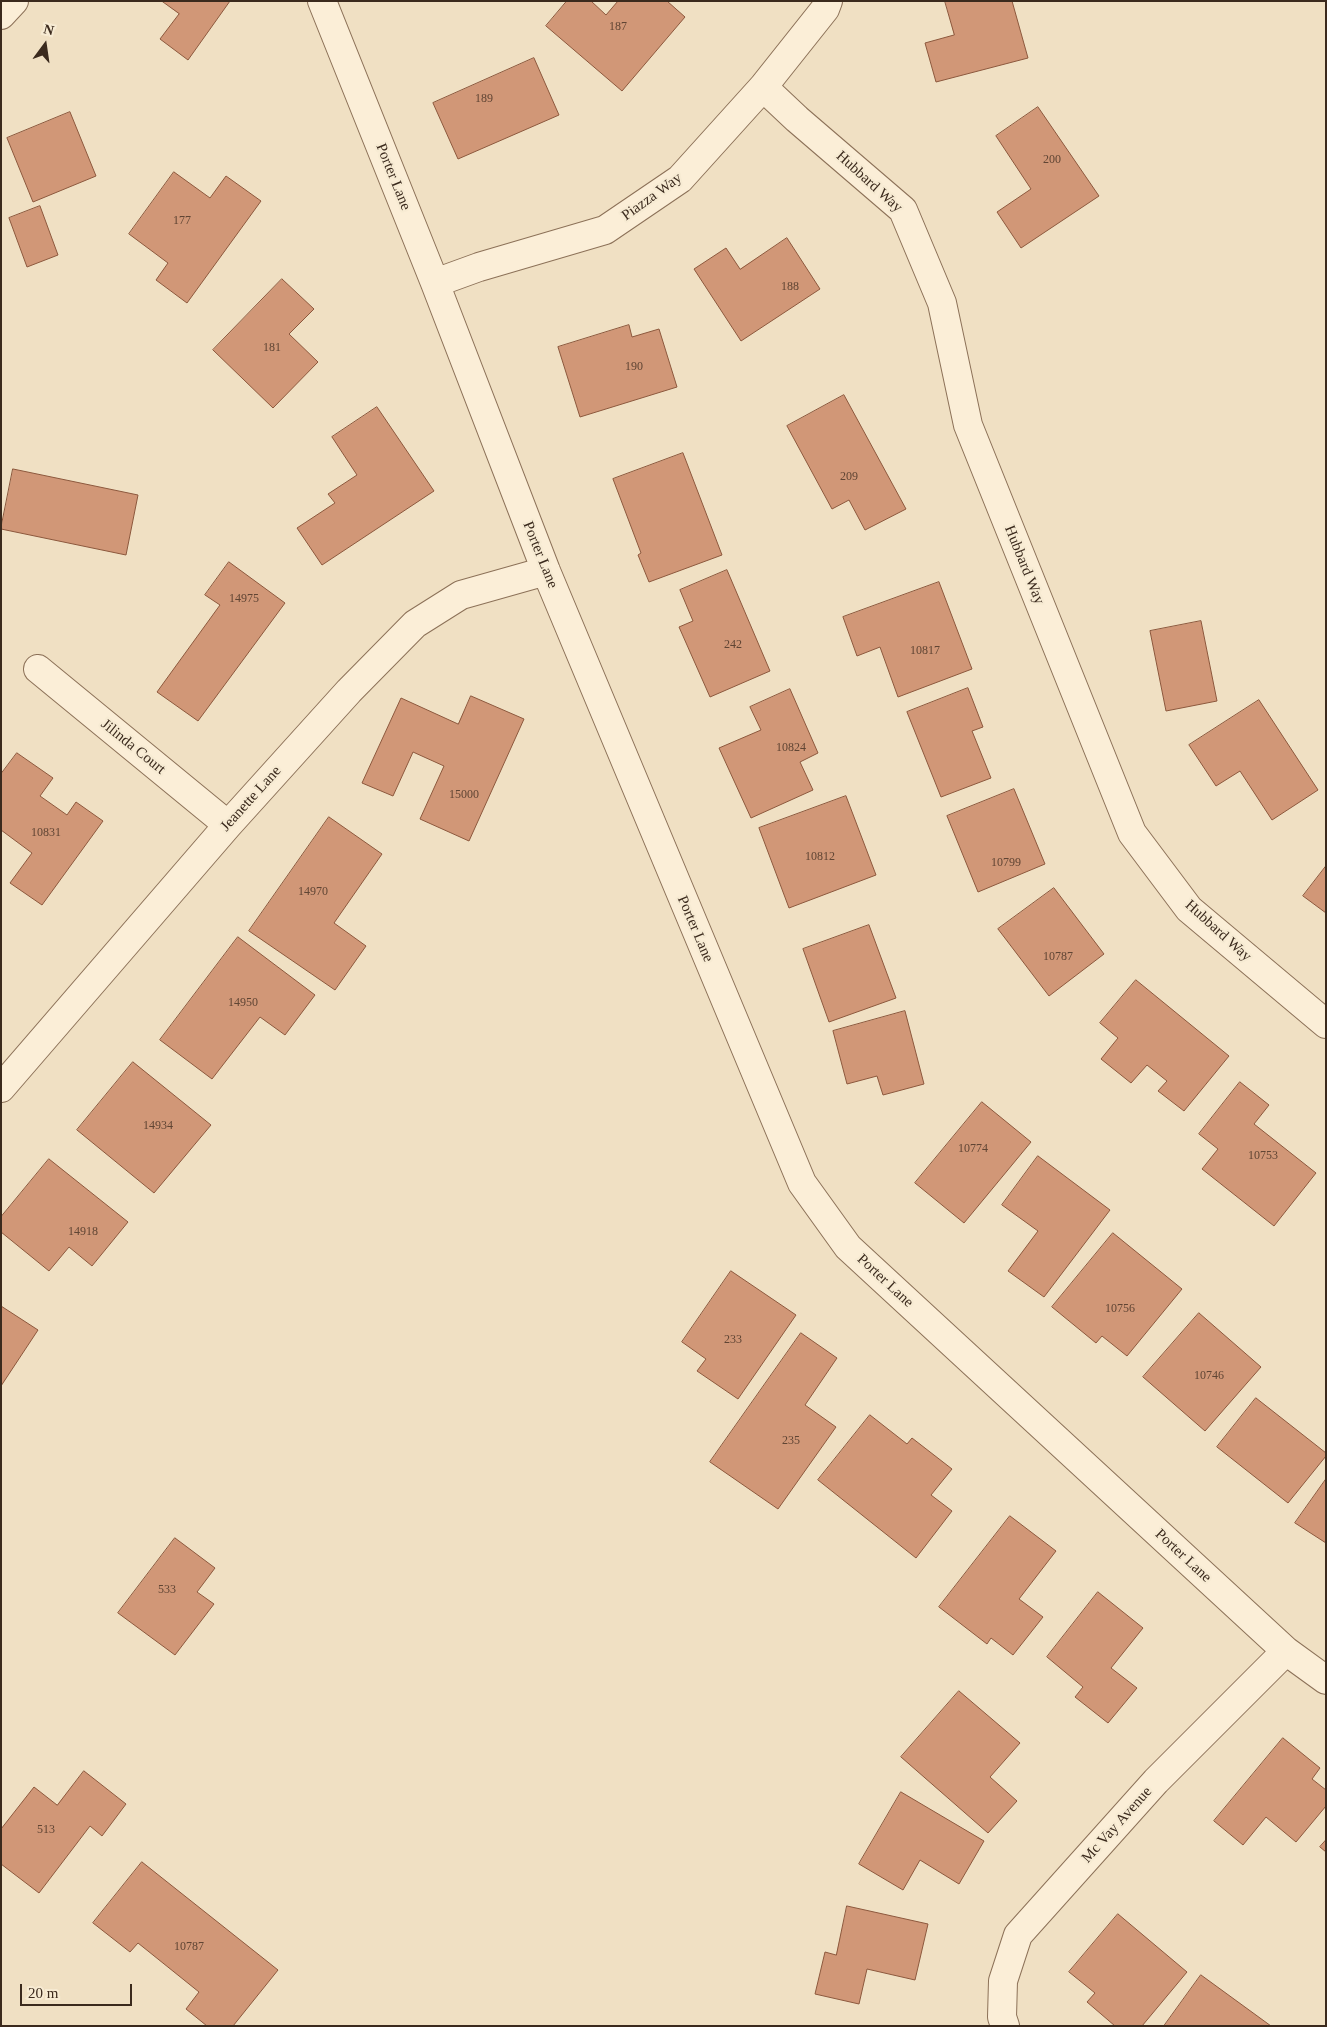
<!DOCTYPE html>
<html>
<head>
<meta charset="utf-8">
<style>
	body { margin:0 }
	#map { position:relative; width:1327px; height:2027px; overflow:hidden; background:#f0e0c3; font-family:"Times New Roman",serif }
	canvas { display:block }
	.frame { position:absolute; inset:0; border:2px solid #3b2a1d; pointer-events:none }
	.north { position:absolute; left:20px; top:20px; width:50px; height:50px; -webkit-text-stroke:4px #f7ebd3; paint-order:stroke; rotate:14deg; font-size:14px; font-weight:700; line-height:20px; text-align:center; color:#3b2a1d }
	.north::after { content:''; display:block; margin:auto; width:18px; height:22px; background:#3b2a1d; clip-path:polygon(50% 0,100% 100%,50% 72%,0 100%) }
	.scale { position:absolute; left:20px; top:1984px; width:112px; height:22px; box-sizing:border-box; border:2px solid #3b2a1d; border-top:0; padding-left:6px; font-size:15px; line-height:18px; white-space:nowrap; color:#3b2a1d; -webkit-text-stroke:4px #f7ebd3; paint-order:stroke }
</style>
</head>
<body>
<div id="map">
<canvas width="1327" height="2027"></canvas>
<div class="frame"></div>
<div class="north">N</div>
<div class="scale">20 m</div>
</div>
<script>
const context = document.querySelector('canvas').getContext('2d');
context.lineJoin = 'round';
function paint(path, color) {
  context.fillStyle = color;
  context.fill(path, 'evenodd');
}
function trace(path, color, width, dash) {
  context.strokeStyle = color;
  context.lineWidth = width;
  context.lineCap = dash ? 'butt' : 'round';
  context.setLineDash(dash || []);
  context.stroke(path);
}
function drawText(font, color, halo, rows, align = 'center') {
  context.font = font + ' "Times New Roman",serif';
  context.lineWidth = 4.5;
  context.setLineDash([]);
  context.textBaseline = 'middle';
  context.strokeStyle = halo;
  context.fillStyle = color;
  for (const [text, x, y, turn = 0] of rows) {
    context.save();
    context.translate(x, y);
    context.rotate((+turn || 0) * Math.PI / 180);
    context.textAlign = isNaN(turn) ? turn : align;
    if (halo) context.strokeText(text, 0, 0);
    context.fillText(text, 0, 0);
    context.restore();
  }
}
const building = new Path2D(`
	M162,1h68l-42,59 -28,-21 19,-25z
	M567,1h24l15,14 12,-14h49l18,16 -63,74 -76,-65z
	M945,1h67l16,57 -92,24 -11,-39 29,-8z
	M534,58l25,57 -101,44 -25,-56z
	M1038,107l61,89 -78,52 -24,-36 34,-23 -35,-53z
	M70,112l26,64 -63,26 -26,-64z
	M174,172l36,26 16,-22 35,25 -74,102 -31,-23 12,-17 -39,-29z
	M40,206l18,49 -31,12 -18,-49z
	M787,238l33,51 -79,52 -47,-72 32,-21 14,21z
	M282,279l32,30 -25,25 29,28 -45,46 -60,-58z
	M629,325l3,12 27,-8 18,58 -97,30 -22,-70z
	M844,395l62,114 -41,21 -16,-30 -17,9 -45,-83z
	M377,407l57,84 -112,74 -25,-37 38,-25 -7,-9 29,-19 -25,-38z
	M683,453l39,102 -73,27 -11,-27 3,-2 -28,-74z
	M13,469l125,26 -12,60 -125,-26z
	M229,562l56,41 -87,118 -41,-29 63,-87 -15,-10z
	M727,570l43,101 -60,26 -31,-70 14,-6 -13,-31z
	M939,582l33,87 -74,28 -18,-50 -23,9 -14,-39z
	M1201,621l16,80 -51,10 -16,-80z
	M968,688l15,39 -11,4 19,47 -50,19 -34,-85z
	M790,689l28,64 -18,9 13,28 -62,28 -32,-70 42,-18 -11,-23z
	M471,696l53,23 -55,122 -49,-22 24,-53 -31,-14 -20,44 -31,-13 39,-85 57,26z
	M1259,700l59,90 -46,30 -32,-49 -24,15 -27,-41z
	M17,753l36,25 -13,18 27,19 9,-13 27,19 -61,84 -32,-22 22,-30 -31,-23v-56z
	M1014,789l31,75 -67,28 -31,-76z
	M846,796l30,79 -87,33 -30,-80z
	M329,817l53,37 -48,69 32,23 -31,44 -86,-59z
	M1326,866v47l-23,-17z
	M1054,888l50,66 -55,42 -51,-67z
	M869,925l27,73 -67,24 -26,-73z
	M238,937l77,58 -30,40 -25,-18 -48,62 -52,-39z
	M1136,980l93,76 -45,55 -26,-20 9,-10 -20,-16 -16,18 -30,-24 17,-21 -18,-15z
	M905,1011l19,73 -41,11 -6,-19 -30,8 -14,-53z
	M133,1062l78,63 -57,68 -77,-63z
	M1240,1082l29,23 -15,19 62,49 -42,53 -72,-57 16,-20 -19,-15z
	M982,1102l49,40 -67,81 -49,-40z
	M1038,1156l72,54 -66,87 -36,-26 30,-40 -36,-26z
	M49,1159l79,63 -36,44 -23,-19 -20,24 -48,-39v-15z
	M1113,1233l69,56 -55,67 -25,-20 -6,7 -44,-36z
	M731,1271l65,44 -58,84 -41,-28 9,-12 -24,-17z
	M1,1306l37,24 -37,56z
	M1199,1313l62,54 -56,64 -62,-54z
	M801,1333l36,25 -32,47 31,22 -58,82 -68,-47z
	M1256,1398l70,55v3l-38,47 -71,-56z
	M870,1415l37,29 5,-6 40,31 -21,26 21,16 -36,47 -98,-78z
	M1326,1479v64l-31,-20z
	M1010,1516l46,35 -37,48 24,18 -30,38 -22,-17 -4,6 -48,-37z
	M175,1538l40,30 -18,24 17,12 -39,51 -57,-42z
	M1098,1592l45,36 -32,40 26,20 -29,35 -33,-26 8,-10 -36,-30z
	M959,1691l61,52 -30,34 27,24 -29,32 -87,-76z
	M1283,1738l37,30 -8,11 14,11v16l-30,36 -30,-25 -23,28 -29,-24z
	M84,1771l42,33 -24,32 -12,-10 -51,67 -38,-29v-35l33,-42 23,18z
	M901,1792l83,49 -25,43 -39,-24 -17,30 -44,-26z
	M1326,1840v12l-6,-5z
	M142,1862l136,108 -45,56h-26l-21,-17 13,-17 -61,-49 -8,9 -37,-29z
	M847,1906l81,18 -13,56 -48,-11 -8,35 -44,-10 10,-42 11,3z
	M1118,1914l69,58 -45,54h-27l-28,-24 8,-9 -26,-21z
	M1201,1975l70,51h-107z`);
const minor = new Path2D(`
	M322,1l113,282 111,288 256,612 46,64 438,404 40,29
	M1,15l13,-14
	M763,87l34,32 106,91 39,93 26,122 164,408 57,76 137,115
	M435,283l44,-16 126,-37 75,-51 83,-92 62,-78 3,-8
	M38,669l190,156
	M1,1088l227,-263 121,-134 66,-67 46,-29 85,-24
	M1005,2026l-3,-9 1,-36 15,-46 138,-154 130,-130`);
const numberNames = [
	["187",618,27],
	["189",484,99],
	["200",1052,160],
	["177",182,221],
	["188",790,287],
	["181",272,348],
	["190",634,367],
	["209",849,477],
	["14975",244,599],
	["242",733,645],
	["10817",925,651],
	["10824",791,748],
	["15000",464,795],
	["10831",46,833],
	["10812",820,857],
	["10799",1006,863],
	["14970",313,892],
	["10787",1058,957],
	["14950",243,1003],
	["14934",158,1126],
	["10774",973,1149],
	["10753",1263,1156],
	["14918",83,1232],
	["10756",1120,1309],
	["233",733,1340],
	["10746",1209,1376],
	["235",791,1441],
	["533",167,1590],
	["513",46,1830],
	["10787",189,1947]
];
const streetNames = [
	["Porter Lane",393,177,68],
	["Hubbard Way",869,182,42],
	["Piazza Way",652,197,-36],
	["Porter Lane",540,555,68],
	["Hubbard Way",1024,565,68],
	["Jilinda Court",133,747,39],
	["Jeanette Lane",251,799,-48],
	["Porter Lane",695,929,67],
	["Hubbard Way",1218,931,42],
	["Porter Lane",885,1281,43],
	["Porter Lane",1183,1556,43],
	["Mc Vay Avenue",1117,1825,-48]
];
paint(building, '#d19777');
trace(building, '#8c583d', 1);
trace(minor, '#8c7158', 30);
trace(minor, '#fbeed7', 28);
drawText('12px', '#604534', null, numberNames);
drawText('15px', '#3b2a1d', '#f7ebd3', streetNames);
</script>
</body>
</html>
